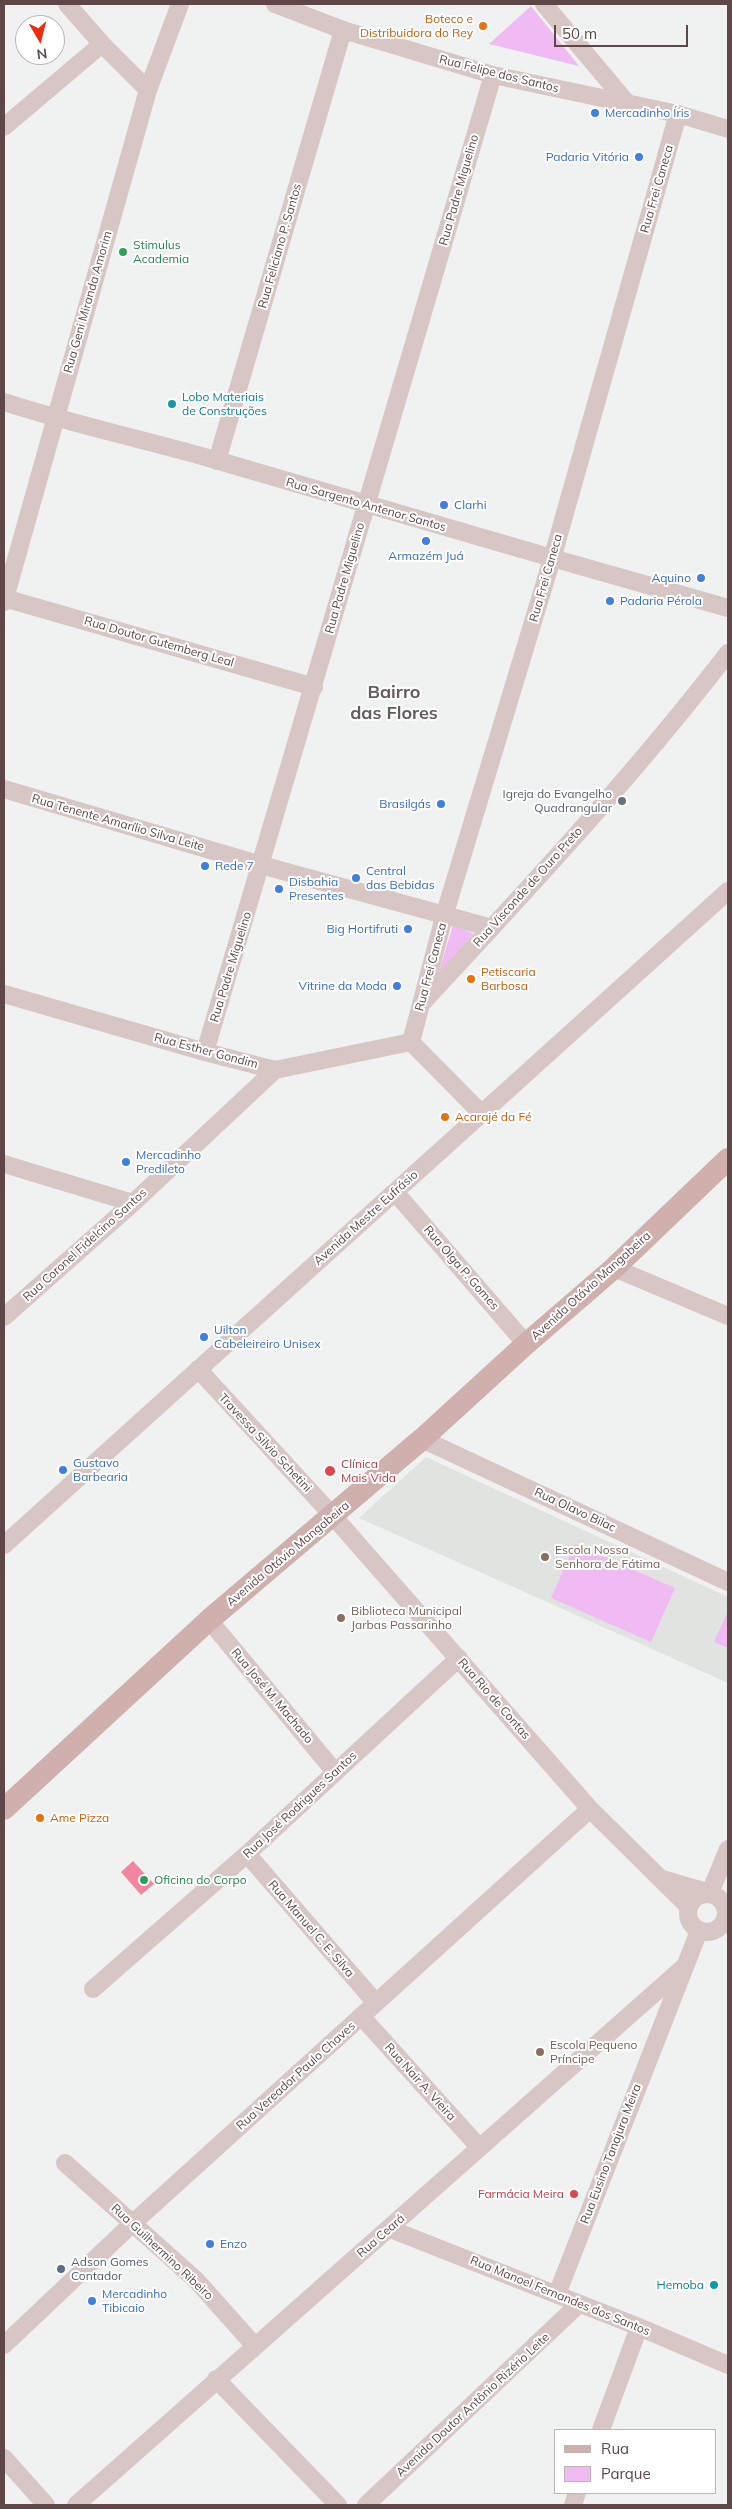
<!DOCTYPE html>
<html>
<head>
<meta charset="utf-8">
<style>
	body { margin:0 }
	#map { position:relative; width:732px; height:2509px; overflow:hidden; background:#eff2f1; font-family:Mulish,sans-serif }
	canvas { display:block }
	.frame { position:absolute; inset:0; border:5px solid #5e4746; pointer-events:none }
	.legend { position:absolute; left:554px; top:2429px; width:162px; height:65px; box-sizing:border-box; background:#fff; border:1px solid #bfb5b5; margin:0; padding:6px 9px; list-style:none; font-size:15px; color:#5e4746 }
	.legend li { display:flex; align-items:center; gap:10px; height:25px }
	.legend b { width:25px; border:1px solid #bfb5b5 }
	.north { position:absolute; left:15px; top:15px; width:50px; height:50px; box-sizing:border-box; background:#fff; border:1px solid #bfb5b5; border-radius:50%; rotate:172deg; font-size:14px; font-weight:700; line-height:20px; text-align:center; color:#5e4746 }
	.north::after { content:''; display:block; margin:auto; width:18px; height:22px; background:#ed2c0f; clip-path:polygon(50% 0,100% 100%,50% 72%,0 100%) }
	.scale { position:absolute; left:554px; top:25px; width:134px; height:22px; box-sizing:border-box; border:2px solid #5e4746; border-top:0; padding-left:6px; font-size:15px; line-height:18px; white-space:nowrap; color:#5e4746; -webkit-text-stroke:4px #fff; paint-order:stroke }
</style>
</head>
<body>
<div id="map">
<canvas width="732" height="2509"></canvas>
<div class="frame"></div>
<ul class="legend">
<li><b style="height:6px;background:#d0b0ad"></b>Rua</li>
<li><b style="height:14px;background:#efbbf2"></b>Parque</li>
</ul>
<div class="north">N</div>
<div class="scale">50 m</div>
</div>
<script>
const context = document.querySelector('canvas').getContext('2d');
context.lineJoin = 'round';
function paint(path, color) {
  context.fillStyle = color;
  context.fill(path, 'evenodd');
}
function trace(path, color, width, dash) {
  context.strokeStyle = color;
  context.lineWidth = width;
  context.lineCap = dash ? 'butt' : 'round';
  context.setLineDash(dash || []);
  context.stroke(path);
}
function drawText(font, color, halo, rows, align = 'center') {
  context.font = font + ' Mulish,sans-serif';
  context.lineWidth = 4;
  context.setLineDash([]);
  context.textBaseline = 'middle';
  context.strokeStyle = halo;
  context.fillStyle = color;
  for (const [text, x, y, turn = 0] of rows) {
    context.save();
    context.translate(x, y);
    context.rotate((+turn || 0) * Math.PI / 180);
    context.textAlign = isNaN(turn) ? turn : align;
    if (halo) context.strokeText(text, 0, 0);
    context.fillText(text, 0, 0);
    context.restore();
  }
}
const education = new Path2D(`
	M426,1457l302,140v86l-369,-165z`);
const green = new Path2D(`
	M531,6l48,60 -90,-22z
	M453,925l21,9 -36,40z
	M575,1544l100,44 -24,54 -100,-44z
	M728,1611v37l-14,-6z`);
const water = new Path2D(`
	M133,1861l21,23 -13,11 -20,-23z`);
const minor = new Path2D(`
	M67,4l35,40 46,46
	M275,4l68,26 150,45 185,39 50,15
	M544,4l84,100
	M4,127l98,-83
	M4,402c71,23 143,38 215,59 170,50 339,99 509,147
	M217,461l126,-431
	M4,598l310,89
	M4,602l144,-512 32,-86
	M4,789l257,76 231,63
	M4,994l201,58 70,18 136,-28
	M424,1001c105,-113 210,-226 304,-348
	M411,1042l34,-129 107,-354 126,-445
	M411,1042l71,72
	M205,1052l288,-977
	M4,1164l129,39
	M395,1192l131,152
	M614,1268l114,48
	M4,1317l129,-114 142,-133
	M198,1369l135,147 257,293 98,97
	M422,1439l306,143
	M4,1545l724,-654
	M209,1620l126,152
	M247,1854l129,149
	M662,1879l48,14 18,-44
	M688 1913a19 19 0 1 1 38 0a19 19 0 1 1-38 0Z
	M93,1989l154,-135 212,-196
	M361,2016l118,131
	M65,2163l131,117 58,65
	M390,2229l249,98 89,38
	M557,2294l142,-363
	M4,2345l129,-122 457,-414
	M216,2379l122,126
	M601,2430l38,-103
	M4,2458l42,47
	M76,2505l609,-539
	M366,2505l213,-201
	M573,2505l4,-12`);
const major = new Path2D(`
	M4,1809l205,-189 213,-181 104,-95 88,-76 114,-109`);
const markers = [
	[483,26,5,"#e8710a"],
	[595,113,5,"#3f7fe0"],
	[639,157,5,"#3f7fe0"],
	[123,252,5,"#2e9e5b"],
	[172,404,5,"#0f9aa8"],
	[444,505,5,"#3f7fe0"],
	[426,541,5,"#3f7fe0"],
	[701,578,5,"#3f7fe0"],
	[610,601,5,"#3f7fe0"],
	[622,801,5,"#6b7280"],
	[441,804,5,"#3f7fe0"],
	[205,866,5,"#3f7fe0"],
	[356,878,5,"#3f7fe0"],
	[279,889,5,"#3f7fe0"],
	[408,929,5,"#3f7fe0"],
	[471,979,5,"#e8710a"],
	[397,986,5,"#3f7fe0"],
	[445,1117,5,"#e8710a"],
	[126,1162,5,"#3f7fe0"],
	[204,1337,5,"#3f7fe0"],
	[63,1470,5,"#3f7fe0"],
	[330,1471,6,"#e0444e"],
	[545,1557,5,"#8d6e63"],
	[341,1618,5,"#8d6e63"],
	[40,1818,5,"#e8710a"],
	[144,1880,5,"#2e9e5b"],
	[540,2052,5,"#8d6e63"],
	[574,2194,5,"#e0444e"],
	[210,2244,5,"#3f7fe0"],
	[61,2269,5,"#5c6f8a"],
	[714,2285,5,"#0f9aa8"],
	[92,2301,5,"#3f7fe0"]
];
const foodNames = [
	["Boteco e",473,19,"right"],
	["Distribuidora do Rey",473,33,"right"],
	["Petiscaria",481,972],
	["Barbosa",481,986],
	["Acarajé da Fé",455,1117],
	["Ame Pizza",50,1818]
];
const streetNames = [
	["Rua Felipe dos Santos",499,74,14],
	["Rua Frei Caneca",657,189,-74],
	["Rua Padre Miguelino",459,190,-74],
	["Rua Feliciano P. Santos",280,246,-74],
	["Rua Geni Miranda Amorim",88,302,-74],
	["Rua Sargento Antenor Santos",366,505,16],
	["Rua Padre Miguelino",345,578,-74],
	["Rua Frei Caneca",546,578,-74],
	["Rua Doutor Gutemberg Leal",159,642,16],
	["Rua Tenente Amarílio Silva Leite",118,823,16],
	["Rua Visconde de Ouro Preto",528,887,-48],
	["Rua Padre Miguelino",231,967,-73],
	["Rua Frei Caneca",431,967,-75],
	["Rua Esther Gondim",206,1051,15],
	["Avenida Mestre Eufrásio",366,1218,-42],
	["Rua Coronel Fidelcino Santos",85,1245,-42],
	["Rua Olga P. Gomes",461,1268,49],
	["Avenida Otávio Mangabeira",591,1286,-42],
	["Travessa Silvio Schetini",265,1443,47],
	["Rua Olavo Bilac",575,1510,25],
	["Avenida Otávio Mangabeira",288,1554,-40],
	["Rua José M. Machado",272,1696,50],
	["Rua Rio de Contas",494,1699,49],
	["Rua José Rodrigues Santos",300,1805,-43],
	["Rua Manuel C. E. Silva",311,1929,49],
	["Rua Vereador Paulo Chaves",296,2076,-42],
	["Rua Nair A. Vieira",420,2082,48],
	["Rua Eusino Tanajura Meira",611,2154,-69],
	["Rua Ceará",381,2236,-41],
	["Rua Guilhermino Ribeiro",162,2252,43],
	["Rua Manoel Fernandes dos Santos",560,2296,22],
	["Avenida Doutor Antônio Rizério Leite",473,2405,-43]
];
const shopNames = [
	["Mercadinho Íris",605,113],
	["Padaria Vitória",629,157,"right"],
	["Clarhi",454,505],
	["Armazém Juá",426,556,"center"],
	["Aquino",691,578,"right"],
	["Padaria Pérola",620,601],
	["Brasilgás",431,804,"right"],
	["Rede 7",215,866],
	["Central",366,871],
	["das Bebidas",366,885],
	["Disbahia",289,882],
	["Presentes",289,896],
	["Big Hortifruti",398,929,"right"],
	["Vitrine da Moda",387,986,"right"],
	["Mercadinho",136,1155],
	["Predileto",136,1169],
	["Uilton",214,1330],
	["Cabeleireiro Unisex",214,1344],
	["Gustavo",73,1463],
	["Barbearia",73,1477],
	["Enzo",220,2244],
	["Mercadinho",102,2294],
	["Tibicaio",102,2308]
];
const leisureNames = [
	["Stimulus",133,245],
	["Academia",133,259],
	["Oficina do Corpo",154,1880]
];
const cultureNames = [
	["Lobo Materiais",182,397],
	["de Construções",182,411],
	["Hemoba",704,2285,"right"]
];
const worshipNames = [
	["Igreja do Evangelho",612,794],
	["Quadrangular",612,808]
];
const healthNames = [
	["Clínica",341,1464],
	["Mais Vida",341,1478],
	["Farmácia Meira",564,2194,"right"]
];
const educationNames = [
	["Escola Nossa",555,1550],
	["Senhora de Fátima",555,1564],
	["Biblioteca Municipal",351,1611],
	["Jarbas Passarinho",351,1625],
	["Escola Pequeno",550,2045],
	["Príncipe",550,2059]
];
const serviceNames = [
	["Adson Gomes",71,2262],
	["Contador",71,2276]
];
const districtNames = [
	["Bairro",394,693],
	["das Flores",394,714]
];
paint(education, '#e1e3e1');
paint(green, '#efbbf2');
paint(water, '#f1869e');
trace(minor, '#d8c6c5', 18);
trace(major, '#d0b0ad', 22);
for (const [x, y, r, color] of markers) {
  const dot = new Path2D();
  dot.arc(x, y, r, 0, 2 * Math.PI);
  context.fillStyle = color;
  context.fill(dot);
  trace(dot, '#fff', 2);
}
drawText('12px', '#c56008', '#fff', foodNames, 'left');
drawText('12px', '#5e4746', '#fff', streetNames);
drawText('12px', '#366cbe', '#fff', shopNames, 'left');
drawText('12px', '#27864d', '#fff', leisureNames, 'left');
drawText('12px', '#0d838f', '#fff', cultureNames, 'left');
drawText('12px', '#5b616d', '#fff', worshipNames, 'right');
drawText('12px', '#be3a42', '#fff', healthNames, 'left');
drawText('12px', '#785e54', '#fff', educationNames, 'left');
drawText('12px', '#4e5e75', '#fff', serviceNames, 'left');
drawText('bold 18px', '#655c5b', '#fff', districtNames);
</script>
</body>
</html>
